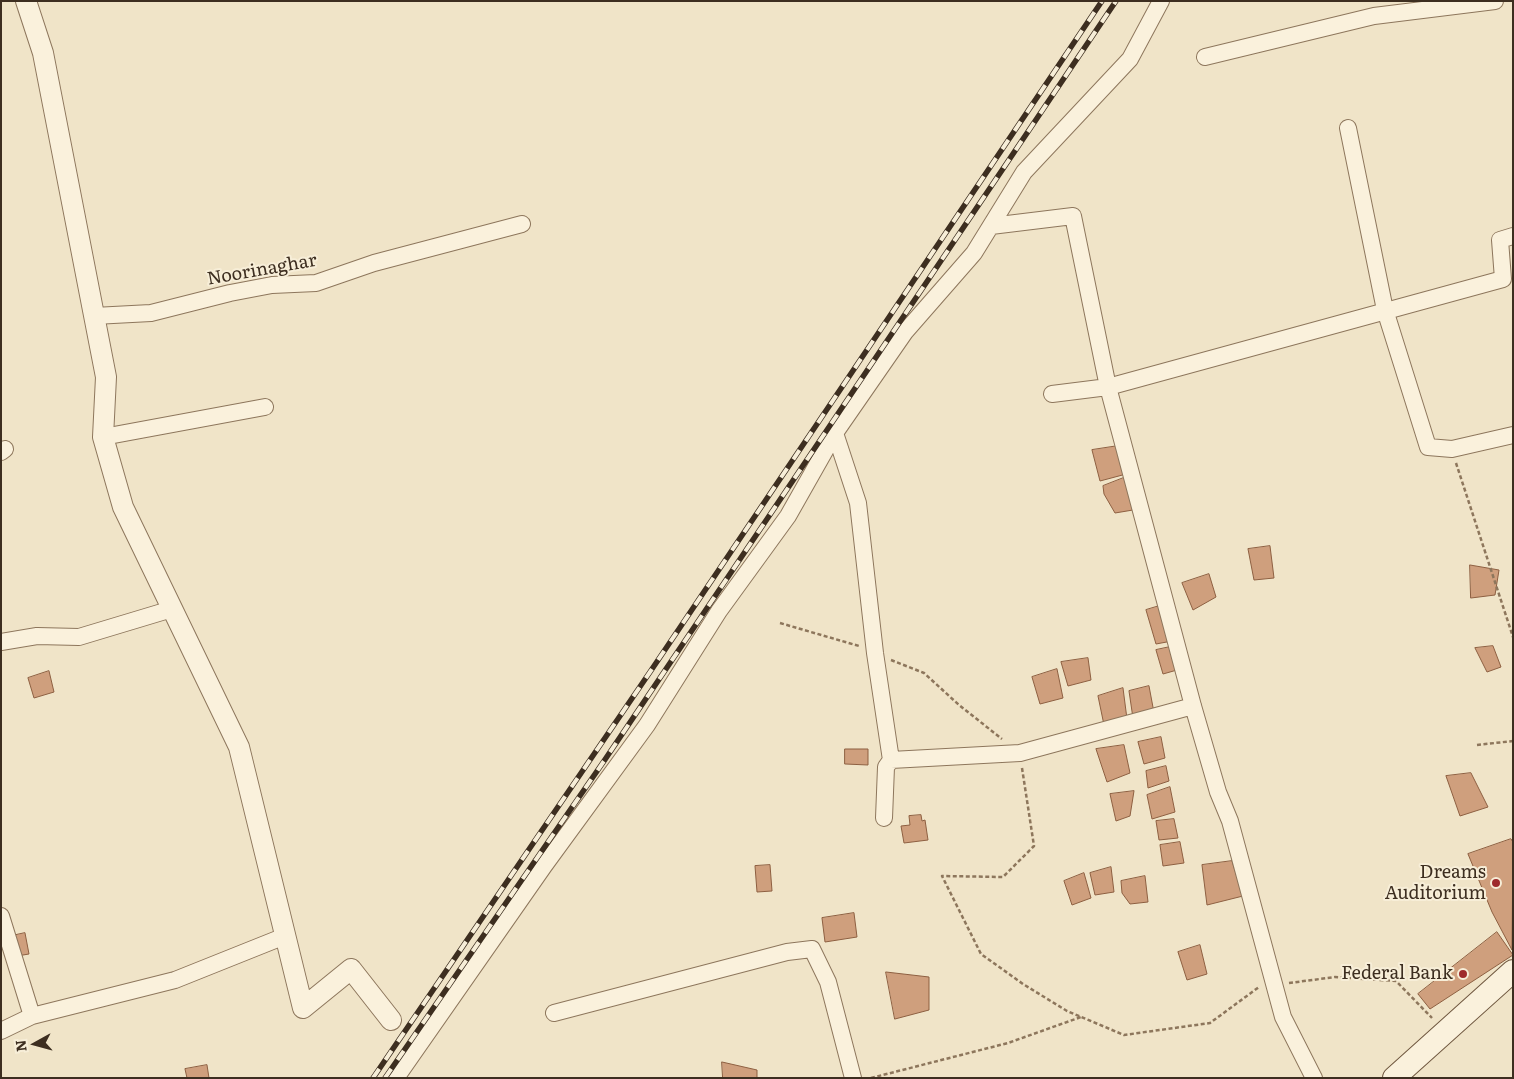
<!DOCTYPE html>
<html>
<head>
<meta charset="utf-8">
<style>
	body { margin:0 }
	#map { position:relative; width:1514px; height:1079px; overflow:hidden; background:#f0e4c8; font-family:Literata,serif }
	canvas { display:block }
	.frame { position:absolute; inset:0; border:2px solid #3d2e20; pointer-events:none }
	.north { position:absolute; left:10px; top:1019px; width:50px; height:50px; -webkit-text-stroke:4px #f7eed8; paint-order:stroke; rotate:263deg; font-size:14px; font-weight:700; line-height:20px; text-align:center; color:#3d2e20 }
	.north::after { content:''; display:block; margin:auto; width:18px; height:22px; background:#3d2e20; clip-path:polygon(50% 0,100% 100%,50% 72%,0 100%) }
</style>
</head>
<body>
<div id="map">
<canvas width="1514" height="1079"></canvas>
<div class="frame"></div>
<div class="north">N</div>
</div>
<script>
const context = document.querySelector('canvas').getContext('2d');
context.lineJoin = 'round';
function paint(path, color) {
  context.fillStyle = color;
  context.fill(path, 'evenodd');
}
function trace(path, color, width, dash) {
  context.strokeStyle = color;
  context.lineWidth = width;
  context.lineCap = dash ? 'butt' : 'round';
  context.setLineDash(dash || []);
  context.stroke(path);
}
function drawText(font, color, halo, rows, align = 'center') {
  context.font = font + ' Literata,serif';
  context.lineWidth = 4;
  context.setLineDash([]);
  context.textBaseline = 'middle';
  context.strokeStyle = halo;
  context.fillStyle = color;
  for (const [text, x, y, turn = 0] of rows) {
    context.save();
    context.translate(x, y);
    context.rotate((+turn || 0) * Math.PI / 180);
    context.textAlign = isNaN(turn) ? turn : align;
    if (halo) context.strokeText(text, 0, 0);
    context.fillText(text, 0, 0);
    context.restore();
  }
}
const building = new Path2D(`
	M1118,446l12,27 -30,8 -8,-31z
	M1126,477l7,33 -18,3 -11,-19 -1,-8z
	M1270,546l4,32 -20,2 -6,-31z
	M1470,565l29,5 -4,25 -24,3z
	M1209,574l7,23 -23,13 -11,-27z
	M1166,604l6,37 -16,3 -10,-34z
	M1493,646l8,21 -14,5 -12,-24z
	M1170,647l7,23 -14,4 -7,-24z
	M1088,658l3,22 -23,6 -7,-24z
	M1057,669l6,29 -23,6 -8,-27z
	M49,671l5,21 -20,6 -6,-20z
	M1149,686l6,32 -21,7 -5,-34z
	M1123,688l4,31 -23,6 -6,-29z
	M1161,737l4,21 -21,6 -6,-22z
	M1124,745l6,28 -23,9 -11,-33z
	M845,749h23v16l-23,-1z
	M1166,766l3,15 -21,7 -2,-17z
	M1471,773l17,34 -28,9 -14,-40z
	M1170,787l5,25 -23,7 -5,-24z
	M1134,791l-4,25 -14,5 -6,-27z
	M921,815l1,6 3,-1 3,20 -24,3 -3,-17 9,-1 -1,-9z
	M1174,819l4,19 -19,2 -3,-19z
	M1511,839l2,3 -1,108 -20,-38 -24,-58z
	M1180,842l4,21 -21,3 -3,-21z
	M1232,861l11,35 -36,9 -5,-40z
	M770,865l2,26 -15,1 -2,-26z
	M1111,867l3,25 -19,3 -5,-22z
	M1084,873l7,25 -19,7 -8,-24z
	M1145,876l3,26 -18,2 -8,-11 -1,-12z
	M854,913l3,24 -32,5 -3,-24z
	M1497,932l16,23 -83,54 -12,-15z
	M25,933l4,21 -18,3 -4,-20z
	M1200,945l7,29 -20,6 -9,-28z
	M886,972l43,5v33l-34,9z
	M722,1062l35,8v8h-34z
	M207,1065l2,13h-22l-2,-9z`);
const path = new Path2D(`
	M1456,463l57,174
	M780,623l79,23
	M891,660l33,13 35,32 43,34
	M1477,745l36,-4
	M1022,768l12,78 -31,31 -61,-1 39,78 42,30 44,27 57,24 86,-12 49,-36
	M1289,983l46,-6 61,4 36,37
	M871,1078l137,-35 73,-26`);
const minor = new Path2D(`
	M1205,57l169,-41 121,-15
	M1348,128l37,182 43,137 24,2 61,-14
	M991,226l82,-10 35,171 85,319 25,86 12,29 53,196 31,61
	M94,316l57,-3 79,-20 42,-8 44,-2 58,-20 148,-39
	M1052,394l56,-7 395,-108 -3,-39 13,-4
	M835,433l23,70 17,150 16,107 -5,7 -2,51
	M103,437l162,-30
	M1,452l4,-3
	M1,642l36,-6 42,1 93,-28
	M891,760l129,-7 173,-47
	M1,916l31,100
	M554,1013l233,-61 25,-3 16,33 25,96
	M1,1031l31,-15 143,-36 110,-44
	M396,1078l148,-212 103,-141 72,-114 69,-95 47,-83 70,-101 69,-79 50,-81 106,-113 31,-58`);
const tertiary = new Path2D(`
	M26,1l17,52 63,324 -3,60 20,70 116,240 64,261 48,-39 40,51`);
const secondary = new Path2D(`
	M1394,1078l119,-107`);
const rail = new Path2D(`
	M373,1078l277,-406 452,-671
	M385,1078l219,-317 512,-760`);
const markers = [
	[1496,883,5,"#9e2a2b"],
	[1463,974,5,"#9e2a2b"]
];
const streetNames = [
	["Noorinaghar",262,270,-10]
];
const poiNames = [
	["Dreams",1486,873],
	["Auditorium",1486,894],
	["Federal Bank",1453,974]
];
paint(building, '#cf9f7d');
trace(building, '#8d5f41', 1);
trace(minor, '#8d765c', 18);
trace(tertiary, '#8d765c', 22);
trace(secondary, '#6f573f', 24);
trace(path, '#8d765c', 2.5, [4, 2.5]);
trace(minor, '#faf1dc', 16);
trace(tertiary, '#faf1dc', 20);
trace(secondary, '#faf1dc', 22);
trace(rail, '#3d2e20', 5.5);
trace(rail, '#f7eed8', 4, [11]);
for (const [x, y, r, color] of markers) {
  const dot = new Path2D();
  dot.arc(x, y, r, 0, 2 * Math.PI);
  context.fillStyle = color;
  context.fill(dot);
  trace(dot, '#f7eed8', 2);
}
drawText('18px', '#3d2e20', '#f7eed8', streetNames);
drawText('18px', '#3d2e20', '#f7eed8', poiNames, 'right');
</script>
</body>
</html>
